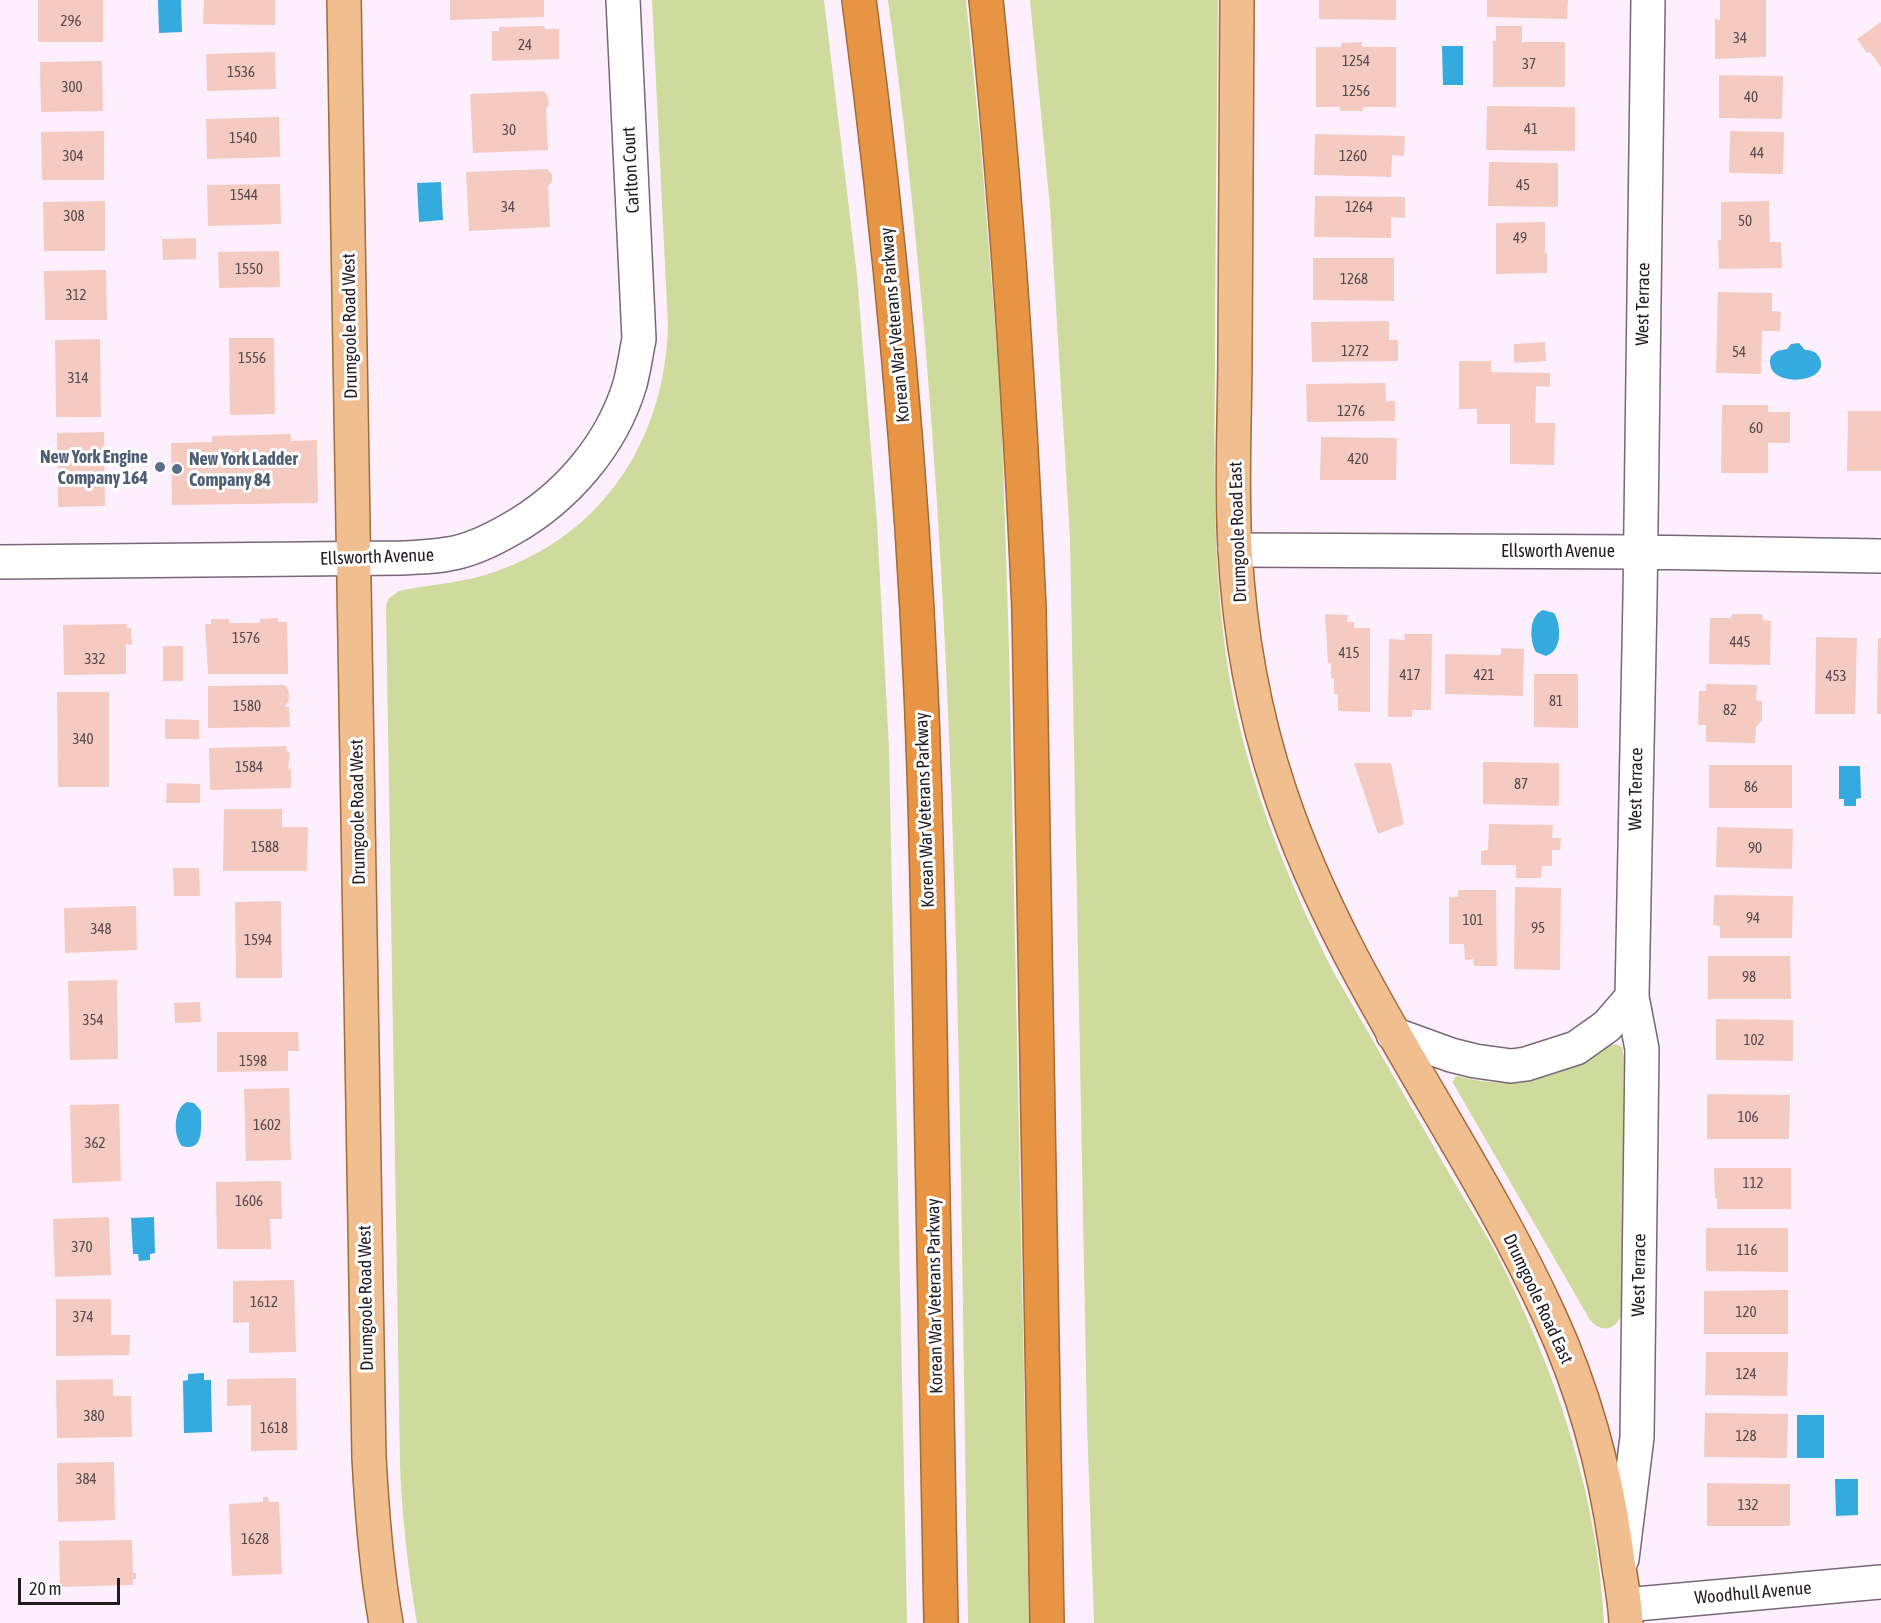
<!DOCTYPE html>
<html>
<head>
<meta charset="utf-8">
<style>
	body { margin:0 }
	#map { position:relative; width:1881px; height:1623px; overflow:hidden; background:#feeffe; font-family:"Asap Condensed",sans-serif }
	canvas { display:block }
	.scale { position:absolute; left:18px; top:1578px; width:102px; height:27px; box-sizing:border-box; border:3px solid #221c22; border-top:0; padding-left:8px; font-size:18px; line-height:21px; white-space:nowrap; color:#221c22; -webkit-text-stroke:4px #fff; paint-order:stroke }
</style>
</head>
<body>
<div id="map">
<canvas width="1881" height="1623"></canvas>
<div class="scale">20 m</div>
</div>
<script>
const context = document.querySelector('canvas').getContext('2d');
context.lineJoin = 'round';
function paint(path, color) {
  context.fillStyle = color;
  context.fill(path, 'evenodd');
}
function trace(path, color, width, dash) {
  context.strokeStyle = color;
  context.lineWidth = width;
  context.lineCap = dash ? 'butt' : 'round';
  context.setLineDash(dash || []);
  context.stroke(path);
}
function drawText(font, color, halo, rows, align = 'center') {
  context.font = font + ' "Asap Condensed",sans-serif';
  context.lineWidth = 6;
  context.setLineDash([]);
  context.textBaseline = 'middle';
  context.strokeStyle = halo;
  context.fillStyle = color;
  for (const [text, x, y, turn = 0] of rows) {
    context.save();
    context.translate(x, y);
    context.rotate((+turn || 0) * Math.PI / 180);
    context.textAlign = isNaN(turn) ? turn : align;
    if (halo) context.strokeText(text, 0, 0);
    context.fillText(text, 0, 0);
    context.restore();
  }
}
const green = new Path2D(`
	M652,0h172l33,275 20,248 12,225 18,875h-490c-9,-53 -15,-105 -17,-158l-14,-860 3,-7 10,-7c32,-7 66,-8 98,-20 108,-38 168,-134 171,-245z
	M888,0h78l15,149 20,252 8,247 20,975h-61c-8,-428 -7,-856 -43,-1282 -10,-114 -21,-228 -37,-341z
	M1030,0h188c-1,123 -3,245 -3,368 -1,117 -3,238 23,352 20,87 55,171 95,251 40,70 80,139 120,209 18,31 39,62 54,95 53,109 91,226 97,348h-510l-7,-200 -17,-884 -20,-332z
	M1616,1044l6,3 2,10 -1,249c-1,20 -18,31 -33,14l-137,-237 2,-6 3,-1c42,13 87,5 126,-14 10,-5 20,-17 32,-18z`);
const water = new Path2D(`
	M158,0h23l1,32 -23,1z
	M1442,46h21v39h-20z
	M441,182l2,38 -24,2 -2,-39z
	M1799,343l6,7c7,0 12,2 15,9 11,26 -59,30 -49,-3l6,-5 10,-2 4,-5z
	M1543,610l11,3c8,13 8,38 -8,43l-10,-4c-7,-12 -7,-37 7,-42z
	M1839,766h21l1,32 -5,1v7h-12v-7h-5z
	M187,1102l7,1 7,8c0,14 4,42 -19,35 -9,-10 -9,-37 5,-44z
	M154,1217l1,36 -5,1v6l-11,1 -1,-7h-5l-2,-36z
	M204,1373v7h7l1,52 -28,1 -1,-52 5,-1v-6z
	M1797,1415h27v43h-27z
	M1835,1479h23v36l-22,1z`);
const building = new Path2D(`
	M38,0h65v42h-65z
	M204,0h71v25l-72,-1z
	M450,0h94v17l-94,3z
	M1319,0h77v20l-77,-1z
	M1487,0h81l-1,19 -80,-2z
	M1720,0h46v57l-51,2v-40l5,1z
	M1881,22v45l-11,-15 -3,1 -10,-14z
	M544,26l1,3h14v30l-67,2v-30h7v-4z
	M1496,26h26v16h43v45h-72v-46h3z
	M1362,42v5h34v60h-33v4h-23v-4h-24v-60h25v-4z
	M275,52l1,37 -69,2 -1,-37z
	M102,61l1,50 -62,1 -1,-50z
	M1719,75l64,1 -1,43 -63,-1z
	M544,91l4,6 1,7 -3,5 2,41 -75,3 -3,-59z
	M1487,106l88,1v44l-89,-1z
	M279,117l1,40 -73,2 -1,-40z
	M104,131v49h-62l-1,-48z
	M1730,131l54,1 -1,42 -54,-1z
	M1315,134l90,2 -1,20 -12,-1 -1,22 -77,-2z
	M1489,162l69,1v44l-70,-1z
	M547,169l5,5v7l-4,6 2,40 -81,4 -3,-59z
	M280,184l1,40 -73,2 -1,-41z
	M1315,196l90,1v21l-14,-1v21l-77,-1z
	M105,201v50h-61l-1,-49z
	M1769,201l1,41h11l1,26 -63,1 -1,-29h3v-38z
	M1545,222v31h2v20l-51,1v-51z
	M196,238v21l-33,1 -1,-21z
	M279,251l1,36 -61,1 -1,-36z
	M1313,258h81v43l-81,-1z
	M106,270l1,50h-62l-1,-49z
	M1718,292l54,1v18l9,1 -1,19h-18l-1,43 -45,-1z
	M1389,321v19h9v21l-86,1 -1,-40z
	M229,338h45l1,76 -45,1z
	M100,339l1,78h-45l-1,-77z
	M1545,342l1,19 -32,2v-19z
	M1459,361h32v11l59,1v14l-14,-1 -1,37h20l-1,42 -44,-1v-40h-33v-15h-18z
	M1385,383l1,18h9v20l-88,1 -1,-38z
	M1722,405h46v7h22v31h-22v30h-47z
	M1848,411h33v60h-34z
	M104,432l1,74 -47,1 -1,-74z
	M291,434v7l26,-1 1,63 -146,2 -1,-62 41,-1v-6z
	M1321,437l76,1 -1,42h-76z
	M1325,614l23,1 -1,7h7v6h16v84l-32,-1v-17h-4v-16h-3v-15l-3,1z
	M1732,614h30l1,6 8,1 -1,44 -61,-1 1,-46h21z
	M278,618v4h9l1,52h-80l-3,-50h6v-5h18v4h31v-4z
	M127,624v4h4l1,17 -6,-1v30l-62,1 -1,-50z
	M1404,634h28l-1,76h-19v7h-24l1,-78 16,1z
	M1816,637l41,1 -2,76h-40z
	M1878,638h3v76h-4z
	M163,646h20v35h-20z
	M1501,648l23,1 -1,47 -78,-2v-40l56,1z
	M1534,674h44v54l-44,-1z
	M1706,684l51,1 -1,15 6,1v19l-6,7 -1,16 -49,-1v-17h-8l1,-34h7z
	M285,685l4,7v9l-3,3v3h3l1,20 -82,1v-42z
	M57,692h52v95h-51z
	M165,719l34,1v19h-34z
	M287,746l-1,4 4,3 -2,16h3v19l-81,2 -1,-42z
	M1483,762l76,1v43l-76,-2z
	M1354,763h37l13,61 -26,10z
	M1709,765h83v43h-83z
	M167,783l33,1v19h-34z
	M224,809h58v18h26l-1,44h-84z
	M1489,824l64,1 -1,13h9l-1,12h-8v16h-10l-1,12h-25v-13h-35v-14l7,-1z
	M1717,827l76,2 -1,40 -76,-2z
	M173,868h26l1,28h-26z
	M1515,887l46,1 -1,82 -46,-1z
	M1458,890h38l1,76h-23l-1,-7 -8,1 -1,-16h-15v-47h9z
	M1714,895l79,1 -1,42h-72v-12l-7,-1z
	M281,901l1,77h-46l-1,-76z
	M136,906l1,44 -72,3 -1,-45z
	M1708,956h82l1,43h-83z
	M117,980l1,79 -48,1 -2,-79z
	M200,1002l1,20 -26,1 -1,-20z
	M1716,1019l77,1v41l-77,-1z
	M217,1032h81l1,19h-11v20l-71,1z
	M289,1088l2,72 -45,1 -2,-72z
	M1707,1094l83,1 -1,44h-82z
	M119,1104l2,77 -49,2 -2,-78z
	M1714,1168h77v41h-74v-11h-2z
	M281,1181l1,38h-12l1,30h-54l-1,-67z
	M109,1217l2,58 -56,2 -2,-58z
	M1706,1228h82v44l-82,-1z
	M294,1280l2,72 -47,1v-31l-16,1v-42z
	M1788,1290v44h-84v-43z
	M56,1299h55v36h19l-1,20 -73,1z
	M1706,1352h82l-1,44 -82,-1z
	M296,1378l1,72 -46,1v-46l-24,1v-27z
	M113,1379v17h18l1,41 -75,1 -1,-58z
	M1705,1413l83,1 -1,44 -83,-1z
	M114,1462l1,58 -57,2 -1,-59z
	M1707,1483l83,1v42h-83z
	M263,1497h5l1,5h10l3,72 -50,2 -3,-72 34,-2z
	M132,1540l1,33h3v6h-3v6l-73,2 -1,-46z`);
const minor = new Path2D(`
	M1235,550l405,2 241,4
	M0,562l403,-4c15,-1 30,-1 45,-4 22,-3 44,-14 63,-25 55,-31 101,-84 119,-145 4,-15 6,-30 9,-45l-16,-339
	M1393,1034l58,21 24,6 36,5 15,-2 50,-16 31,-22 25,-29
	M1622,1559l15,-122 5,-388 -10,-52 8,-399 8,-598
	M1625,1605l256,-23`);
const major = new Path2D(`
	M344,0l25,1457c3,56 7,111 17,166
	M1237,0c-1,117 -1,234 -2,351 0,66 -4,132 0,197 4,82 19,166 45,244 63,190 188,345 270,525 33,72 55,152 66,230 3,25 9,50 10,76`);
const highway = new Path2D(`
	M859,0c30,229 52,460 62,692 6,133 8,266 10,400 3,177 6,354 10,531
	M986,0c21,203 34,405 43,609l18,1014`);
const markers = [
	[160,467,6,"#5c6f8a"],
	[177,469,6,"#5c6f8a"]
];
const numberNames = [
	["296",71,21],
	["34",1740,38],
	["24",525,45],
	["1254",1356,61],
	["37",1529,64],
	["1536",241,72],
	["300",72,87],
	["1256",1356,91],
	["40",1751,97],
	["41",1531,129],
	["30",509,130],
	["1540",243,138],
	["44",1757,153],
	["304",73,156],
	["1260",1353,156],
	["45",1523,185],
	["1544",244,195],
	["34",508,207],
	["1264",1359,207],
	["308",74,216],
	["50",1745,221],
	["49",1520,238],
	["1550",249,269],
	["1268",1354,279],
	["312",76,295],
	["1272",1355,351],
	["54",1739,352],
	["1556",252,358],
	["314",78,378],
	["1276",1351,411],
	["60",1756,428],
	["420",1358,459],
	["1576",246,638],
	["445",1740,642],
	["415",1349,653],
	["332",95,659],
	["417",1410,675],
	["421",1484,675],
	["453",1836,676],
	["81",1556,701],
	["1580",247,706],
	["82",1730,710],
	["340",83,739],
	["1584",249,767],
	["87",1521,784],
	["86",1751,787],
	["1588",265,847],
	["90",1755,848],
	["94",1753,918],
	["101",1473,920],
	["95",1538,928],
	["348",101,929],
	["1594",258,940],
	["98",1749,977],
	["354",93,1020],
	["102",1754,1040],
	["1598",253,1061],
	["106",1748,1117],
	["1602",267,1125],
	["362",95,1143],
	["112",1753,1183],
	["1606",249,1201],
	["370",82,1247],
	["116",1747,1250],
	["1612",264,1302],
	["120",1746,1312],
	["374",83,1317],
	["124",1746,1374],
	["380",94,1416],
	["1618",274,1428],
	["128",1746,1436],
	["384",86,1479],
	["132",1748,1505],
	["1628",255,1539]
];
const streetNames = [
	["Carlton Court",631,170,-93],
	["West Terrace",1643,304,-89],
	["Korean War Veterans Parkway",895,325,-95],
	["Drumgoole Road West",350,326,-91],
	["Drumgoole Road East",1238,532,-92],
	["Ellsworth Avenue",1558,551],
	["Ellsworth Avenue",377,557,-2],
	["West Terrace",1636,789,-89],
	["Korean War Veterans Parkway",925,810,-92],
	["Drumgoole Road West",358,812,-91],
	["West Terrace",1639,1275,-89],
	["Korean War Veterans Parkway",935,1296,-91],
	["Drumgoole Road West",366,1298,-91],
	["Drumgoole Road East",1538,1299,65],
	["Woodhull Avenue",1753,1593,-5]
];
const serviceNames = [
	["New York Engine",148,457],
	["Company 164",148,478],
	["New York Ladder",189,459,"left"],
	["Company 84",189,480,"left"]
];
paint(green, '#cfda9d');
paint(water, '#34aadf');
paint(building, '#f5cac0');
trace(minor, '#786778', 36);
trace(major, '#a26b38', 36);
trace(highway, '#a26b38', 36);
trace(minor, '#fff', 33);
trace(major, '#f1bf8f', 33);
trace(highway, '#e79544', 33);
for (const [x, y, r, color] of markers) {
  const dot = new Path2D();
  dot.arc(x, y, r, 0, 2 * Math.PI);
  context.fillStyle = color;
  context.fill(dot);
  trace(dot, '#fff', 2);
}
drawText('15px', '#57484a', null, numberNames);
drawText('18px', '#221c22', '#fff', streetNames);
drawText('bold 18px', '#4e5e75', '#fff', serviceNames, 'right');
</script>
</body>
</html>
